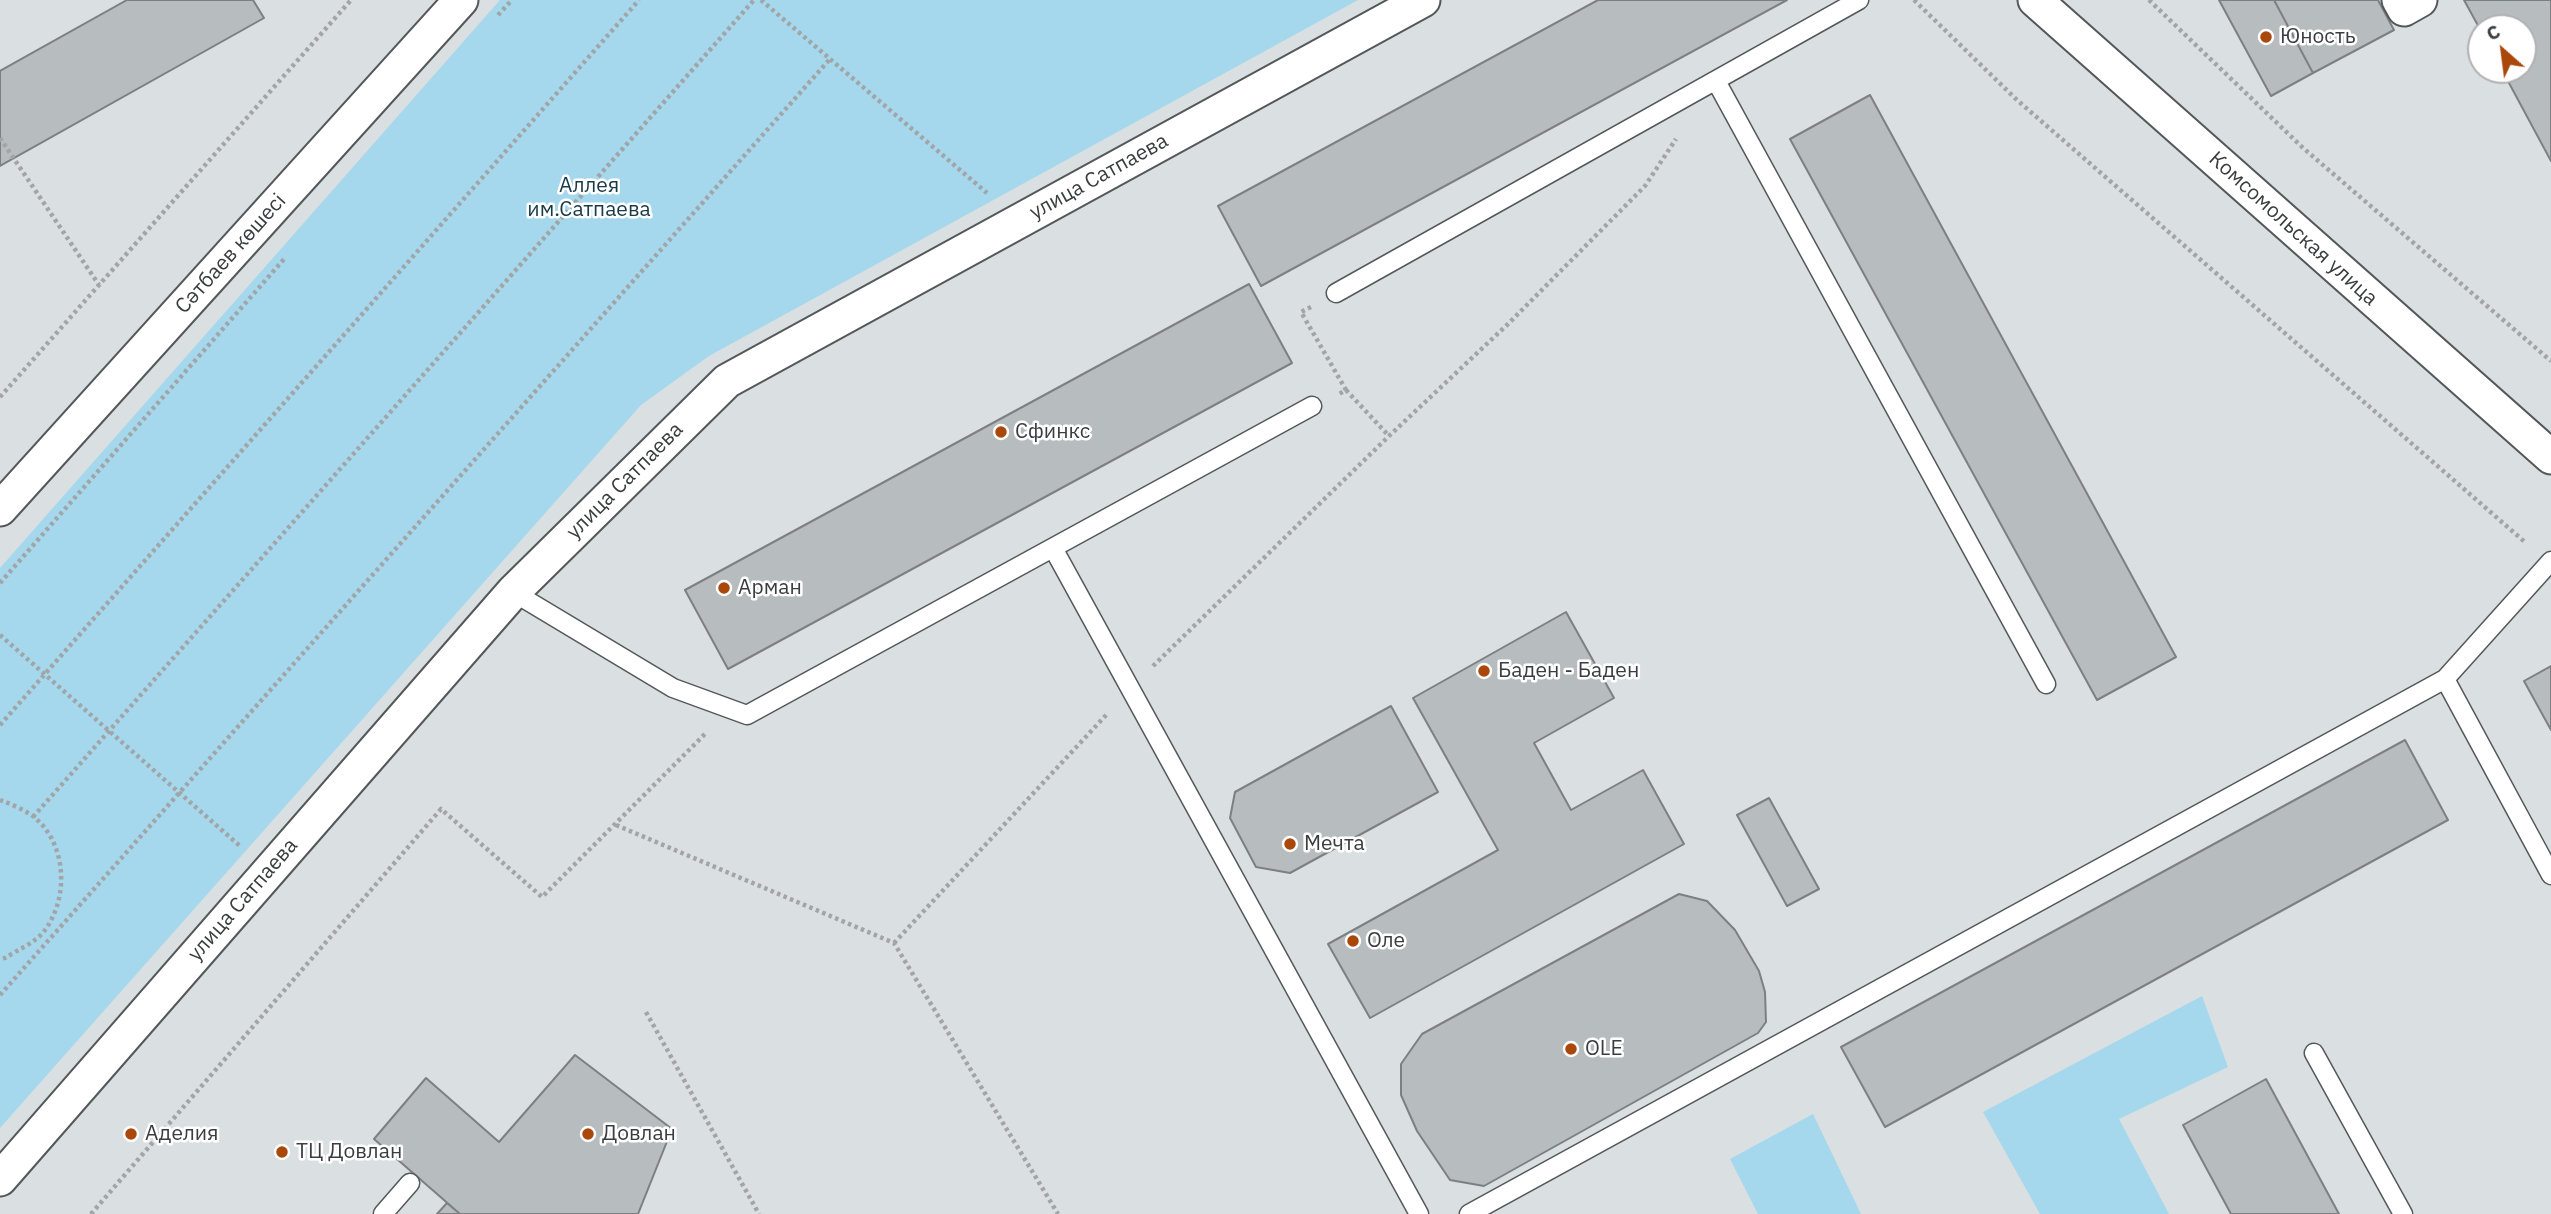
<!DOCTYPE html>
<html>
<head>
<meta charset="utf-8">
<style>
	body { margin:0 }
	#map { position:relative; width:2551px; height:1214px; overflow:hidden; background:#dadfe1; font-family:"IBM Plex Sans",sans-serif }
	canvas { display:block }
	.north { position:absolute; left:2467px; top:14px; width:70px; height:70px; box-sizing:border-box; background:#fff; border:2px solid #b1b1b2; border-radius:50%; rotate:332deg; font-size:19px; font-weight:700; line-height:28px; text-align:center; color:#3b3d3e }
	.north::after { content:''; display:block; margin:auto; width:24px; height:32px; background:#aa480b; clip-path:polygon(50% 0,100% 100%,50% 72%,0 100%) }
</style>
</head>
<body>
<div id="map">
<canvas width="2551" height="1214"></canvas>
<div class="north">С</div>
</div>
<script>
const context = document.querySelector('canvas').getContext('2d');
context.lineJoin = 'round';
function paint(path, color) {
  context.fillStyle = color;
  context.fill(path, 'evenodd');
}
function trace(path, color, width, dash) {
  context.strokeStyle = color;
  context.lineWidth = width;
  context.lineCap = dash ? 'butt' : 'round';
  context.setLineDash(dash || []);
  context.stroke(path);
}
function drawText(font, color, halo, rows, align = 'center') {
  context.font = font + ' "IBM Plex Sans",sans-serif';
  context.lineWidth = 5;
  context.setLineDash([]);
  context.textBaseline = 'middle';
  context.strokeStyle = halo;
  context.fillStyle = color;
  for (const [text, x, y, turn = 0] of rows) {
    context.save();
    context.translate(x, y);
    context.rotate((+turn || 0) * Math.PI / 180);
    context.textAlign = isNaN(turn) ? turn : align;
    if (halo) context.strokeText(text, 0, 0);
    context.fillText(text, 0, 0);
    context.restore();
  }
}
const green = new Path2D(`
	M500,0h858l-649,356 -68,49 -641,723v-560z
	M2202,996l26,71 -109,52 50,95h-129l-57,-102z
	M1813,1114l48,100h-103l-28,-55z`);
const building = new Path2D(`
	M127,0h126l11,18 -264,148v-95z
	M1598,0h189l-526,286 -43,-80z
	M2219,0h55l39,73 -42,23z
	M2274,0h104l16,30 -81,43z
	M2464,0h87v161l-49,-91h21v-42h-42v3z
	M1870,95l306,562 -79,43 -307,-561z
	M1249,284l43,79 -564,306 -43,-79z
	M1566,612l48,86 -80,45 37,67 72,-40 41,74 -314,174 -42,-74 170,-94 -85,-152z
	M2551,666v64l-27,-49z
	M1391,706l47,86 -148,81 -34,-6 -26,-49 5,-26z
	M2405,740l43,80 -563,307 -44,-80z
	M1769,798l50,91 -32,17 -50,-91z
	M1679,894l28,7 28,29 24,41 6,21 1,30 -8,11 -274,153 -34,-6 -33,-49 -16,-36v-31l21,-30z
	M575,1055l97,74 -34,85h-178l-86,-75 52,-61 73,64z
	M2266,1079l73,135h-108l-48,-89z
	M447,1203l13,11h-23z`);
const path = new Path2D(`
	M761,0l226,193
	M1914,0l103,100 509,443
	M2149,0l153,147 249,214
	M498,15l14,-15
	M0,138l99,147
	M1311,307l-10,5 45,78 -7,4
	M1346,390l43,46
	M0,397l351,-397
	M0,583l285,-325
	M0,635l241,212
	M1153,666l236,-230 119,-112 137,-138 31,-47
	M0,725l639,-725
	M0,800c11,4 25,10 34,17 33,27 35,80 11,113 -8,12 -28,20 -40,28l-5,1
	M33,817l721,-817
	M616,825l278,118 164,271
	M894,943l214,-230
	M0,995l830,-936
	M646,1012l113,202
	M91,1214l350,-405 101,88 165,-165`);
const service = new Path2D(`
	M1716,81l330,603
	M1336,293l523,-293
	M1053,548l366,666
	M513,592l160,96 74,27 565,-309
	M2445,679l106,196
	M2314,1053l89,161
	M383,1214l27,-31
	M1469,1214l976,-535 106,-118`);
const minor = new Path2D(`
	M2035,0l516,457
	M2399,0l5,9 16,-9
	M0,509l461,-509
	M0,1179l513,-587 214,-211 696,-381`);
const markers = [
	[2266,37,7,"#aa480b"],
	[1001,432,7,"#aa480b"],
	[724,588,7,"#aa480b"],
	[1484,671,7,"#aa480b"],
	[1290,844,7,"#aa480b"],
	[1353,941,7,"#aa480b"],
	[1571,1049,7,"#aa480b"],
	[131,1134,7,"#aa480b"],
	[588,1134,7,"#aa480b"],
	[282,1152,7,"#aa480b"]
];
const poiNames = [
	["Юность",2280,37],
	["Сфинкс",1015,432],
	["Арман",738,588],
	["Баден - Баден",1498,671],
	["Мечта",1304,844],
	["Оле",1367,941],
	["OLE",1585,1049],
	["Аделия",145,1134],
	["Довлан",602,1134],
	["ТЦ Довлан",296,1152]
];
const streetNames = [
	["улица Сатпаева",1099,177,-29],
	["Комсомольская улица",2293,229,42],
	["Сәтбаев көшесі",231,254,-48],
	["улица Сатпаева",625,481,-45],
	["улица Сатпаева",243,900,-49]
];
const parkNames = [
	["Аллея",589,186],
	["им.Сатпаева",589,210]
];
paint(green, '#a5d8ed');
paint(building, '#b7bcbe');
trace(building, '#7c8082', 2);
trace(service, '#54585a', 21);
trace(minor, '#54585a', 37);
trace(path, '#a1a5a7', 4.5, [3.5, 3.5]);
trace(service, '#fff', 18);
trace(minor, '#fff', 33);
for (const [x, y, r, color] of markers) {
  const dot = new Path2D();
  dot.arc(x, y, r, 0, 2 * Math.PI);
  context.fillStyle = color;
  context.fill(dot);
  trace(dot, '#fff', 2.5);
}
drawText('21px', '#3b3d3e', '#fff', poiNames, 'left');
drawText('21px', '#3b3d3e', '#fff', streetNames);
drawText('21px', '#193a47', '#fff', parkNames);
</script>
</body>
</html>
